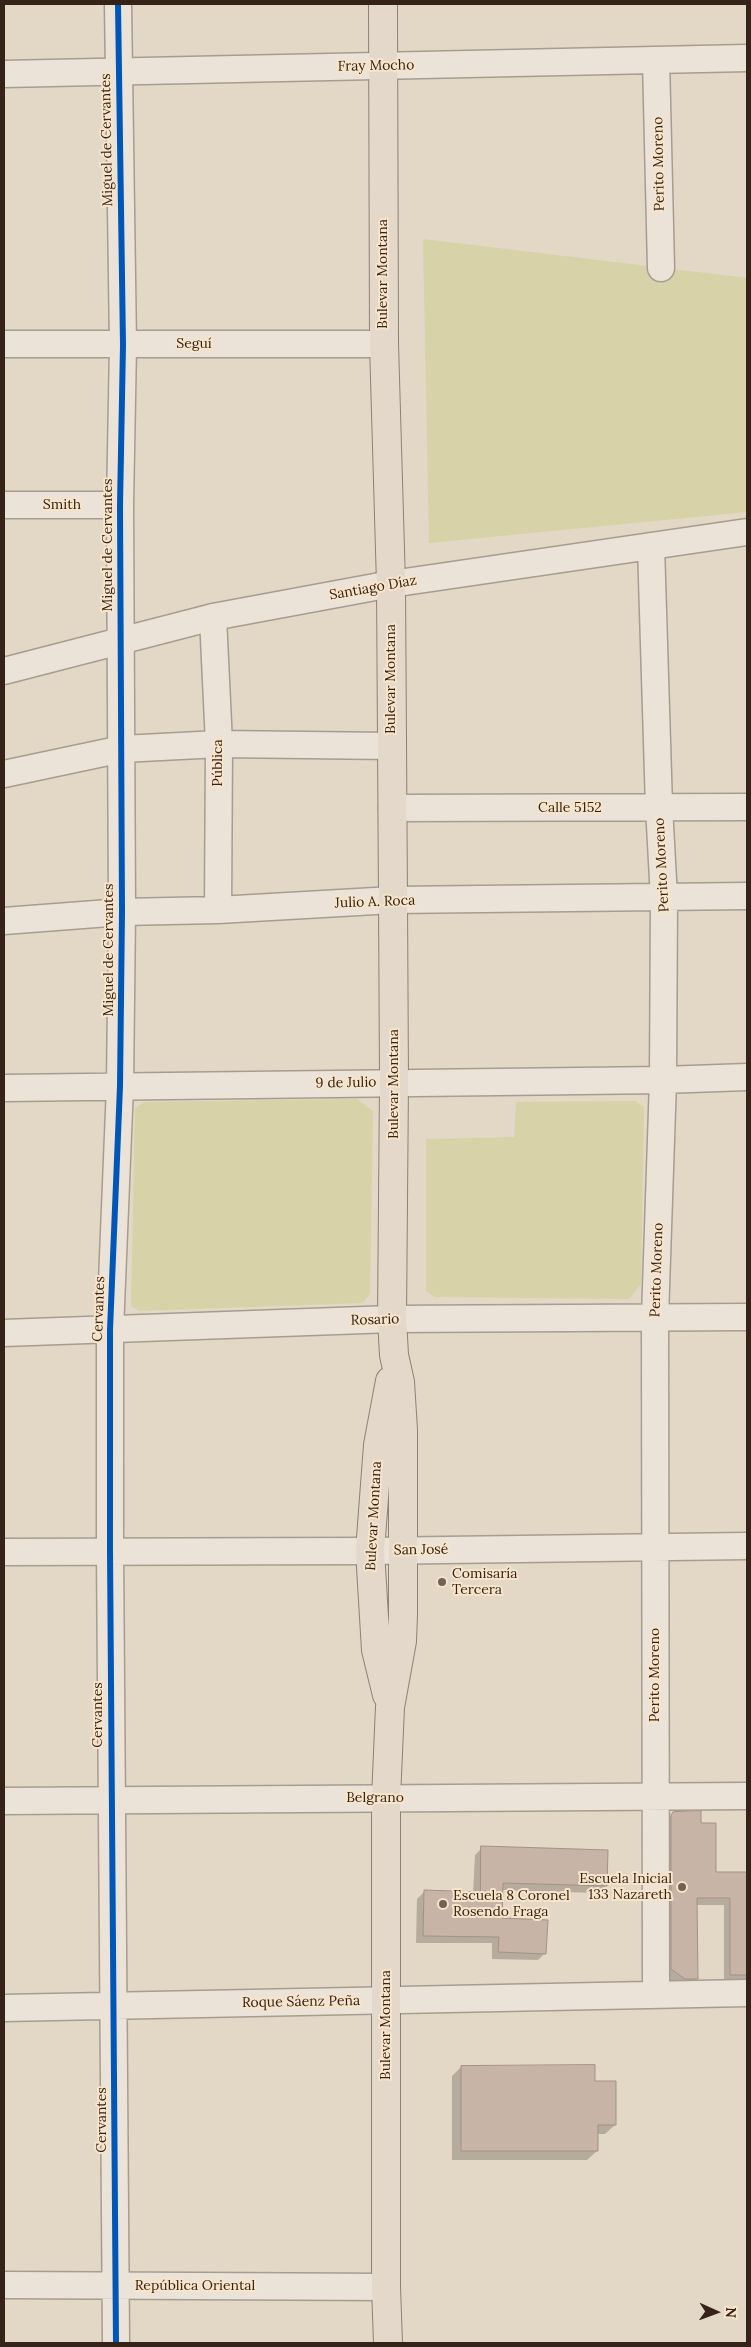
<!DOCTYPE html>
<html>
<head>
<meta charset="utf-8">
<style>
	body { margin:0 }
	#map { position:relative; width:751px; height:2347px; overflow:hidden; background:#e3d7c6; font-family:Lora,serif }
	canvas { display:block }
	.frame { position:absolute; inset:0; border:5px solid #352319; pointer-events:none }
	.north { position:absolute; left:691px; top:2287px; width:50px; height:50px; -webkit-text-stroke:4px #f7e4c9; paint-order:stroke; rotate:92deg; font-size:14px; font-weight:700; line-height:20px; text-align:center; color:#352319 }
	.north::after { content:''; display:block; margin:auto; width:18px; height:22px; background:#352319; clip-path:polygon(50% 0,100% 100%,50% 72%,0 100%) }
</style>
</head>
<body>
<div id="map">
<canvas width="751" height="2347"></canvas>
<div class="frame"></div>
<div class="north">N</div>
</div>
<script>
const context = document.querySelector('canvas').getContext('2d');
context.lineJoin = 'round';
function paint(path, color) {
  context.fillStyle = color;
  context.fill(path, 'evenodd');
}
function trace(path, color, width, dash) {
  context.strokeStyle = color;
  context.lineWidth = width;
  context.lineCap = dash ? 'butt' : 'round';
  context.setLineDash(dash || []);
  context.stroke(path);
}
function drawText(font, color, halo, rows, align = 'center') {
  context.font = font + ' Lora,serif';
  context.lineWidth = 4;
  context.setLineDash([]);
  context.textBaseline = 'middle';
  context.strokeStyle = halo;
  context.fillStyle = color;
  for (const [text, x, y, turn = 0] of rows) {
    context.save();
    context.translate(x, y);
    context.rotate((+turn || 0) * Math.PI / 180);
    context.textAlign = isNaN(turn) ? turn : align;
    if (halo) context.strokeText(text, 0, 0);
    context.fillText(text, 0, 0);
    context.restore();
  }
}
const green = new Path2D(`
	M423,239l324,39v234l-318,31z
	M357,1099l16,12 -3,183 -8,9 -223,8 -8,-5 4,-198 10,-6z
	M636,1101l8,6 -3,177 -12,15 -194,-2 -9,-6v-152l88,-2 2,-35z`);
const shadow = new Path2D(`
	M674,1813l26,11 15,49h32v109h-23v-77h-28l1,73 -8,7 -12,1 -13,-9 2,-157z
	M482,1848l124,38 -7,7 -98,-3v29l44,34 -7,7 -46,-1v-16h-76l1,-44 8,-8 48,2 2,-38z
	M461,2067l133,15 21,43 -10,9h-8v17l-10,9h-135v-84z`);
const building = new Path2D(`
	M701,1811v12h15v49h31v103h-17v-77h-33l1,81h-13l-14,-10v-154l2,-3z
	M481,1846l127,4 -1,36 -104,-3 -1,35 46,2 -2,34 -48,-2 1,-15 -76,-1 1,-46 56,2z
	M595,2065v16h21v44h-18v26h-137v-85z`);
const minor = new Path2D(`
	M656,60l5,208
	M4,74l743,-16
	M4,344h380
	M4,505h116
	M651,546l8,261 5,91 -1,182 -8,237 1,678
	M213,617l6,127 -1,166
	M4,671l209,-54 178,-33 356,-52
	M4,774l118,-25 97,-5 172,2
	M392,808l355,-1
	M4,921l118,-9 96,-2 175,-10 354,-4
	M4,1088l659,-8 84,-3
	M4,1333l388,-14 355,-2
	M4,1552l366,-1 377,-5
	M4,1801l743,-5
	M4,2008l743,-15
	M4,2285l382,2
	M116,2343l-6,-792v-221l10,-244 2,-174 -2,-407 3,-160 -5,-341`);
const major = new Path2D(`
	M383,4l1,340 7,240 2,316 1,182 -2,237 2,36 6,27 3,48v185l-1,26 -12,66 -4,91v489l2,56
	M387,1695l-11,-45 -6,-99 8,-106 12,-64`);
const cycleway = new Path2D(`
	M116,2343l-6,-792v-221l10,-244 2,-174 -2,-407 3,-160 -5,-341`);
const markers = [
	[442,1582,5,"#726256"],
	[682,1887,5,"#726256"],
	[443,1904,5,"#726256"]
];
const streetNames = [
	["Fray Mocho",376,66,-1],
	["Miguel de Cervantes",107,140,-91],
	["Perito Moreno",659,164,-91],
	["Bulevar Montana",383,274,-90],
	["Seguí",194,344],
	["Smith",62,505],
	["Miguel de Cervantes",108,545,-90],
	["Santiago Díaz",373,588,-10],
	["Bulevar Montana",391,679,-90],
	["Pública",218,763,-90],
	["Calle 5152",570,808],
	["Perito Moreno",662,865,-93],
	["Julio A. Roca",375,902,-2],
	["Miguel de Cervantes",109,950,-90],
	["9 de Julio",346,1083,-1],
	["Bulevar Montana",394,1084,-90],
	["Perito Moreno",657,1270,-88],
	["Cervantes",99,1309,-88],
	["Rosario",375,1320,-2],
	["Bulevar Montana",374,1516,-87],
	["San José",421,1550,-1],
	["Perito Moreno",655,1675,-90],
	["Cervantes",98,1715,-90],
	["Belgrano",375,1798],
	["Roque Sáenz Peña",301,2002,-1],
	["Bulevar Montana",386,2025,-90],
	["Cervantes",102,2120,-90],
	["República Oriental",195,2286]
];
const poiNames = [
	["Comisaría",452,1574],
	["Tercera",452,1590],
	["Escuela Inicial",672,1879,"right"],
	["133 Nazareth",672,1895,"right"],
	["Escuela 8 Coronel",453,1896],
	["Rosendo Fraga",453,1912]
];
paint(green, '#d7d2a7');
paint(shadow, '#0003');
paint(building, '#c7b4a7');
trace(building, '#a29186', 1);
trace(minor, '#a79c90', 29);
trace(major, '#8d8277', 30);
trace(minor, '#ebe3d8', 26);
trace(major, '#e3d8c9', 28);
trace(cycleway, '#0057b8', 6);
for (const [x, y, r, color] of markers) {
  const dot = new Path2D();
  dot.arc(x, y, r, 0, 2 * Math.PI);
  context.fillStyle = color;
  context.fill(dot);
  trace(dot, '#f7e4c9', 2);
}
drawText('14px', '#352319', '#f7e4c9', streetNames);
drawText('14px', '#352319', '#f7e4c9', poiNames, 'left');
</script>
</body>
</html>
